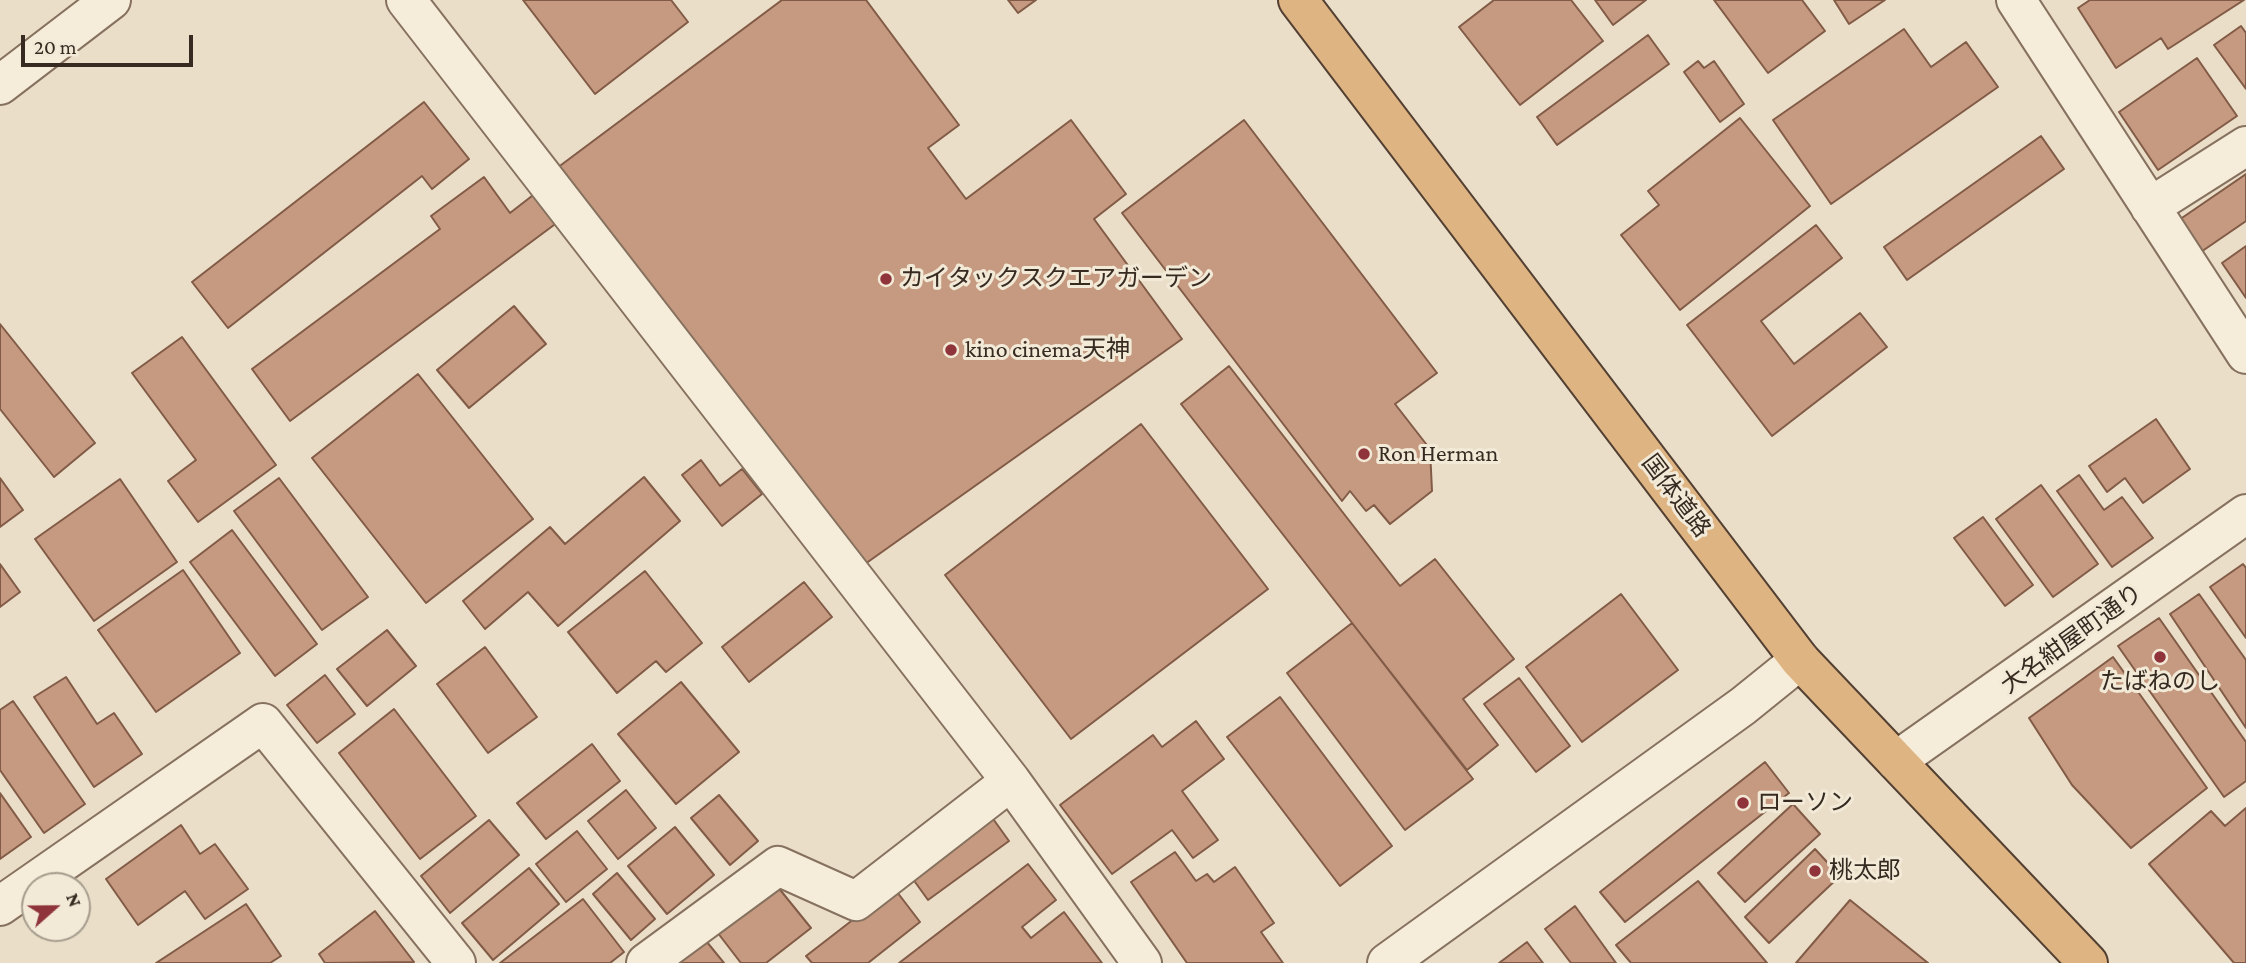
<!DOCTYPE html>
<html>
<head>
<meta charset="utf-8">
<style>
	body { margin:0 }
	#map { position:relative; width:2246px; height:963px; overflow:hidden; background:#eadec8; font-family:"Crimson Pro",serif }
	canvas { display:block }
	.north { position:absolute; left:21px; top:872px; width:70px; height:70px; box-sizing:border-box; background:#f2e9d7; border:2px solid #a79d8e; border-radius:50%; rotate:69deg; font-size:19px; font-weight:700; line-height:28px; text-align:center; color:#362a21 }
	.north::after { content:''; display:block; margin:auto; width:24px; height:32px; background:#8e343a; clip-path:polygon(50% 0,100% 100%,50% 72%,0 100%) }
	.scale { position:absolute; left:21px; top:35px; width:172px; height:32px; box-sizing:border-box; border:4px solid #362a21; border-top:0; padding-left:9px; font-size:21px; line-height:24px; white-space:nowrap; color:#362a21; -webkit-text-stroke:5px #f2e9d7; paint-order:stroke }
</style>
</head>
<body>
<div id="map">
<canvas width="2246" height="963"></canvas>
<div class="north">N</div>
<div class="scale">20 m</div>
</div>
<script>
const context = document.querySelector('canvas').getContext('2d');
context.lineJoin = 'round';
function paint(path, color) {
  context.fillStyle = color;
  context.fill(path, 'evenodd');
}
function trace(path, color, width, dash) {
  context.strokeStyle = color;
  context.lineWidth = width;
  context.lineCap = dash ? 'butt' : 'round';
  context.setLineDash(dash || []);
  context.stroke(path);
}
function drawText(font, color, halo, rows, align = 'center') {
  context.font = font + ' "Crimson Pro","Noto Sans JP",serif';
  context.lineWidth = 6;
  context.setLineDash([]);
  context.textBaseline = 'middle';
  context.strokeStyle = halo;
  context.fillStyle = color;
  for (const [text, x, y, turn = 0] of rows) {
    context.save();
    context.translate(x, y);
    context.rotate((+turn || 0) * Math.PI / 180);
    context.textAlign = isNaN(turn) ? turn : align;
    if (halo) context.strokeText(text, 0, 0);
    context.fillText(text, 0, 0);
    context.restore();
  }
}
const building = new Path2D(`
	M523,0h148l17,22 -93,72z
	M782,0h84l93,125 -31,23 38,51 105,-79 55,74 -32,25 88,120 -317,225 -316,-390z
	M1008,0h28l-18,13z
	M1494,0h77l32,41 -83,64 -61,-78z
	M1595,0h51l-33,25z
	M1714,0h88l23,31 -57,42z
	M1834,0h51l-36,24z
	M2090,0h154l-76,49 -7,-11 -45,30 -38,-60z
	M2241,26l5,7v56l-32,-44z
	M1904,29l27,38 35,-25 32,45 -167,117 -58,-84z
	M1648,35l21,29 -112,81 -20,-28z
	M2197,58l40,58 -79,54 -39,-58z
	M1698,61l6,7 10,-7 30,43 -24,18 -36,-50z
	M424,102l45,57 -37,30 -10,-13 -194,152 -36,-46z
	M1740,118l70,88 -130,104 -59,-75 38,-30 -11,-14z
	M1244,120l193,253 -42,31 35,45 2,42 -42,33 -16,-19 -8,6 -16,-20 -8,10 -220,-288z
	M2041,136l23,33 -157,111 -23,-33z
	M2246,174v47l-48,33 -22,-32z
	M484,177l26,36 27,-21 21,30 -268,199 -38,-52 188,-140 -9,-13z
	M1816,225l26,33 -81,63 33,43 66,-51 27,34 -115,89 -85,-111z
	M2246,246v52l-24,-35z
	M514,306l32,38 -77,64 -32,-38z
	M0,324l95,119 -41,34 -54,-68z
	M182,337l94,128 -78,57 -30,-41 28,-21 -64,-87z
	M1229,366l171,220 35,-27 79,100 -51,40 35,46 -31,25 -286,-366z
	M418,374l115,145 -107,84 -114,-145z
	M2156,419l34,50 -47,34 -18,-25 -18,14 -18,-26z
	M1141,424l127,165 -197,150 -126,-164z
	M701,460l19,26 22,-17 20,25 -40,32 -40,-51z
	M2079,475l25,35 18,-13 31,41 -41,29 -55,-76z
	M644,477l36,44 -122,105 -30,-34 -43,37 -22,-28 87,-74 15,17z
	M0,478l23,32 -23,17z
	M279,478l89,119 -46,33 -88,-119z
	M120,479l57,83 -83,59 -59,-82z
	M2041,485l57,79 -45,33 -57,-78z
	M1983,517l50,68 -28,21 -51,-68z
	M232,530l85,114 -42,32 -85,-114z
	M0,564l20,28 -20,15z
	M2243,564l3,4v70l-36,-51z
	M183,570l57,83 -84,59 -58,-82z
	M645,571l57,72 -36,29 -10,-11 -39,32 -49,-61z
	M804,582l28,35 -83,65 -27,-35z
	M1621,594l57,76 -96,72 -56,-75z
	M2199,594l47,66v68l-76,-114z
	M2159,618l87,124v39l-22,16 -106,-151z
	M1352,623l121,156 -68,51 -118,-157z
	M387,630l29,36 -49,40 -30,-37z
	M485,647l52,70 -49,36 -51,-69z
	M2113,657l94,131 -76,60 -59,-63 -43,-67z
	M325,675l30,39 -38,29 -30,-38z
	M66,677l31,47 17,-11 28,41 -48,33 -60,-90z
	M1519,678l51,68 -34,26 -52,-68z
	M681,682l58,70 -63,52 -58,-70z
	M1280,697l112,149 -52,40 -113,-149z
	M13,701l72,103 -41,29 -44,-63v-60z
	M394,709l82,107 -56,43 -81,-106z
	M1196,721l28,38 -42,32 36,49 -25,18 -21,-28 -60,44 -52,-69 93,-70 9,12z
	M592,744l28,37 -74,58 -29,-36z
	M1765,762l24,31 -164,129 -25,-30z
	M626,790l30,38 -38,31 -30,-38z
	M0,793l31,44 -31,22z
	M719,795l39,46 -28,24 -39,-47z
	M1793,804l27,30 -75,68 -27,-29z
	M2246,808v155h-12l-85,-99 62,-53 14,15z
	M991,816l18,25 -81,59 -18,-25z
	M489,820l30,35 -69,58 -29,-37z
	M181,825l19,29 15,-10 33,45 -43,30 -20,-28 -47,34 -32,-46z
	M675,827l39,48 -47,39 -39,-48z
	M577,831l30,38 -41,33 -30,-38z
	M1815,849l25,27 -71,67 -24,-26z
	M1175,852l21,29 11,-7 7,8 21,-15 39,56 -13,9 22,31h-96l-56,-81z
	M1028,864l28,36 -34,27 9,11 33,-26 38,51h-203z
	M529,868l30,36 -66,56 -31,-37z
	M617,873l38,46 -24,21 -38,-46z
	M773,881l38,47 -45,35h-25l-27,-35z
	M1698,881l69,82h-136l-15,-18z
	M894,888l26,34 -52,41h-56l-6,-7z
	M583,899l41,53 -14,11h-110z
	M1850,900l78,63h-132z
	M246,904l35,52 -11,7h-114z
	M1575,906l41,57h-45l-26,-34z
	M375,911l39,51 -89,1 -6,-9z
	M702,936l22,27h-50z
	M1527,942l16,21h-44z`);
const minor = new Path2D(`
	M406,0l605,781 131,182
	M2016,0l230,354
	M0,85l111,-85
	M2150,207l96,-61
	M1896,761l350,-247
	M0,906l263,-183 193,240
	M646,963l132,-97 78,35 155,-120`);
const tertiary = new Path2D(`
	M1387,963l356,-257 57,-46`);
const trunk = new Path2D(`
	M1298,0l502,660 288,303`);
const markers = [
	[886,279,7,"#8e343a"],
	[951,350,7,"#8e343a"],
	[1364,454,7,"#8e343a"],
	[2160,657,7,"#8e343a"],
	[1743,803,7,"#8e343a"],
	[1815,871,7,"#8e343a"]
];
const poiNames = [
	["カイタックスクエアガーデン",900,279],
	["kino cinema天神",965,350],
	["Ron Herman",1378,454],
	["たばねのし",2160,682,"center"],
	["ローソン",1757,803],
	["桃太郎",1829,871]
];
const streetNames = [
	["国体道路",1676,496,53],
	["大名紺屋町通り",2072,639,-36]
];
paint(building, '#c59a81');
trace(building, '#825b47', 2);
trace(minor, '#85715e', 42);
trace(tertiary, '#85715e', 42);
trace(trunk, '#534032', 42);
trace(minor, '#f6ecda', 38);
trace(tertiary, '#f6ecda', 38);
trace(trunk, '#deb482', 38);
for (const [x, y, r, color] of markers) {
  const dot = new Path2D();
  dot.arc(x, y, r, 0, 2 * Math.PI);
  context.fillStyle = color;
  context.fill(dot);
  trace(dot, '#f2e9d7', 2.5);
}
drawText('24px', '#362a21', '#f2e9d7', poiNames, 'left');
drawText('24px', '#362a21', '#f2e9d7', streetNames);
</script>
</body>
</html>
